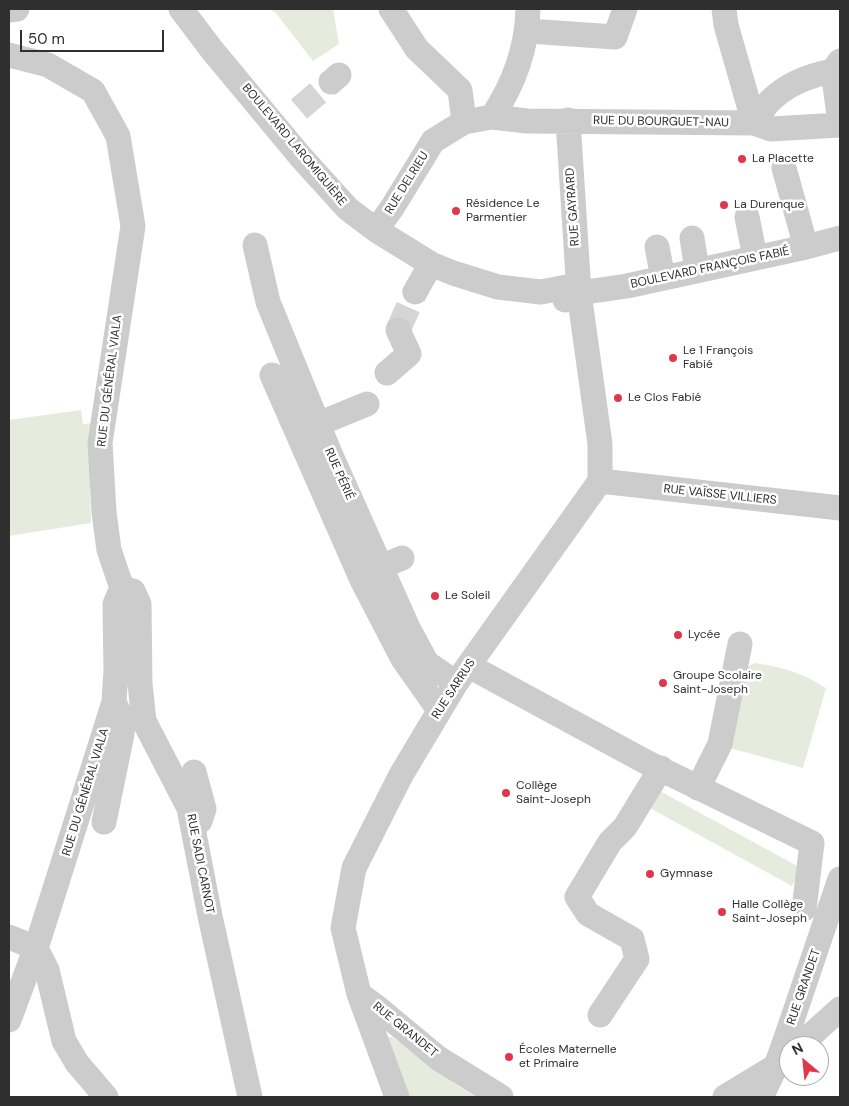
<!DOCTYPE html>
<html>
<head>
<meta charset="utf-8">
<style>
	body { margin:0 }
	#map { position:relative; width:849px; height:1106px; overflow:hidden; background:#fff; font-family:"DM Sans",sans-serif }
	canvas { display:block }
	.frame { position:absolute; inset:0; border:10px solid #2f2f2f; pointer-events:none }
	.north { position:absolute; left:779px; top:1036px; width:50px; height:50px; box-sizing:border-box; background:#fff; border:1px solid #acacac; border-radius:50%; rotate:332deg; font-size:14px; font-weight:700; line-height:20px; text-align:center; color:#2f2f2f }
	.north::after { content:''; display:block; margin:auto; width:18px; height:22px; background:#e0374c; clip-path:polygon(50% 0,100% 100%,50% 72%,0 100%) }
	.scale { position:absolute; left:20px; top:30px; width:144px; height:22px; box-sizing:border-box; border:2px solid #2f2f2f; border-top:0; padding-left:6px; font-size:15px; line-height:18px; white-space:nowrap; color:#2f2f2f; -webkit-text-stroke:4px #fff; paint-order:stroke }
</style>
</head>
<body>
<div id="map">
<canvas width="849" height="1106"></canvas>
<div class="frame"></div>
<div class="north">N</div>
<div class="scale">50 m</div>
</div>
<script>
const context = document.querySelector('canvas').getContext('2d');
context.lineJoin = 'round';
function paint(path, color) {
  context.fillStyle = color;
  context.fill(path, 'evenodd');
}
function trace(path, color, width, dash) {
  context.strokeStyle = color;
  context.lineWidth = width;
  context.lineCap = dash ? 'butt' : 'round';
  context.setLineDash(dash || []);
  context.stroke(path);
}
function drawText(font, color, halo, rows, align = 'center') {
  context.font = font + ' "DM Sans",sans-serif';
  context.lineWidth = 5;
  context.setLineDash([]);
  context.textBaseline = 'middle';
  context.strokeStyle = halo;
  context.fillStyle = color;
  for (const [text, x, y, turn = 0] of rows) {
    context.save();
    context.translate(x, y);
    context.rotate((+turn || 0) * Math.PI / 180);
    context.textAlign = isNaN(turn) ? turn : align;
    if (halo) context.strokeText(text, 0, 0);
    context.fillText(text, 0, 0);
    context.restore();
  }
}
const green = new Path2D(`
	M268,9h65l6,35 -26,17 -38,-49z
	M81,410l2,14 11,-1 -4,63 1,37 -82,13v-116z
	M755,663c31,5 44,9 71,25l-23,80 -77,-21 18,-79z
	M658,790l143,78 -9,18 -144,-79z
	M392,1037l68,50 18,10h-70l-23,-59z`);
const minorTunnel = new Path2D(`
	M299,109l32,-27
	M398,330l17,-38`);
const minor = new Path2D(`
	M181,9l31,41 88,106 48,53 28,21 55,34 22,9 45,14 43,5 31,-6 7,7
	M391,9l26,40 43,41 4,32
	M724,9l2,16 28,98
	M9,10l8,-1
	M528,31l87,6 10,-28
	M9,55l39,10 45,26 25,45 15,90 -33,217 4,69 5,38 13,38 -7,16 1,66 -2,32 -76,240 -29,78
	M840,61l-7,10 7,51
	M331,82l8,-7
	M492,117c22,-33 35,-69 36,-108
	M754,123c5,-7 10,-16 16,-22 17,-17 41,-26 63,-30
	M784,168l22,79
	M747,217l8,40
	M376,230l16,-22 41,-67 31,-19 28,-5 35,4 227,2 17,6 69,-4
	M692,238l5,32
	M255,245l13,57 61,149 80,179 18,33 29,20
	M657,247l6,31
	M415,292l16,-28
	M565,300l14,-7 48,-7 179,-39 34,-9
	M387,373l22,-19 -11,-24
	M272,375l90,205 41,79 36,51
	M318,424l49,-20
	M600,481l240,27
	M381,567l21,-9
	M122,588l11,3 6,13 1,80 4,37 45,87 21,108 40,181
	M469,666l177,96 166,81 -8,66
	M194,772l10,37 -4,12
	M698,788l22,-44 20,-100
	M104,822l18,-88 1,-13 -9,-19
	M9,937l27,11 11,22 17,71 13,22 29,34
	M359,994l19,14 60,50 63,39
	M600,1015l37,-56 -5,-20 -44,-25 -11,-17 33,-55 15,-15 36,-59
	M799,1046l41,-37
	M397,1097l-38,-103 -16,-66 11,-60 47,-93 55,-92 144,-202v-37l-21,-151 -11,-173
	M725,1097l51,-31
	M761,1097l15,-31 9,-25 55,-162`);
const markers = [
	[742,159,5,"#e0374c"],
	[724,205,5,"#e0374c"],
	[456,211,5,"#e0374c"],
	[673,358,5,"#e0374c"],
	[618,398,5,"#e0374c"],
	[435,596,5,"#e0374c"],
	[678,635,5,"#e0374c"],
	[663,683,5,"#e0374c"],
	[506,793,5,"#e0374c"],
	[650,874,5,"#e0374c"],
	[722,912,5,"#e0374c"],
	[509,1057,5,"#e0374c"]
];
const streetNames = [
	["RUE DU BOURGUET-NAU",661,122,1],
	["BOULEVARD LAROMIGUIÈRE",294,145,50],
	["RUE DELRIEU",407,183,-58],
	["RUE GAYRARD",573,207,-94],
	["BOULEVARD FRANÇOIS FABIÉ",710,268,-12],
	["RUE DU GÉNÉRAL VIALA",110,381,-83],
	["RUE PÉRIÉ",339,474,66],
	["RUE VAÏSSE VILLIERS",720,495,6],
	["RUE SARRUS",454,689,-57],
	["RUE DU GÉNÉRAL VIALA",86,792,-73],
	["RUE SADI CARNOT",200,864,79],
	["RUE GRANDET",804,987,-71],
	["RUE GRANDET",405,1030,39]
];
const poiNames = [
	["La Placette",752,159],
	["Résidence Le",466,204],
	["Parmentier",466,218],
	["La Durenque",734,205],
	["Le 1 François",683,351],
	["Fabié",683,365],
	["Le Clos Fabié",628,398],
	["Le Soleil",445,596],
	["Lycée",688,635],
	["Groupe Scolaire",673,676],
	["Saint-Joseph",673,690],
	["Collège",516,786],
	["Saint-Joseph",516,800],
	["Gymnase",660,874],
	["Halle Collège",732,905],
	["Saint-Joseph",732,919],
	["Écoles Maternelle",519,1050],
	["et Primaire",519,1064]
];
paint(green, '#e6ecdd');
trace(minorTunnel, '#d5d5d5', 25, [25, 12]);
trace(minor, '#ccc', 25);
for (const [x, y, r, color] of markers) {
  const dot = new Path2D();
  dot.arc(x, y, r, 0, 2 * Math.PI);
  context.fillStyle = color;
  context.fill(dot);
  trace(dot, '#fff', 2);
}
drawText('12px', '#2f2f2f', '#fff', streetNames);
drawText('12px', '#2f2f2f', '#fff', poiNames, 'left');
</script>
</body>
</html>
